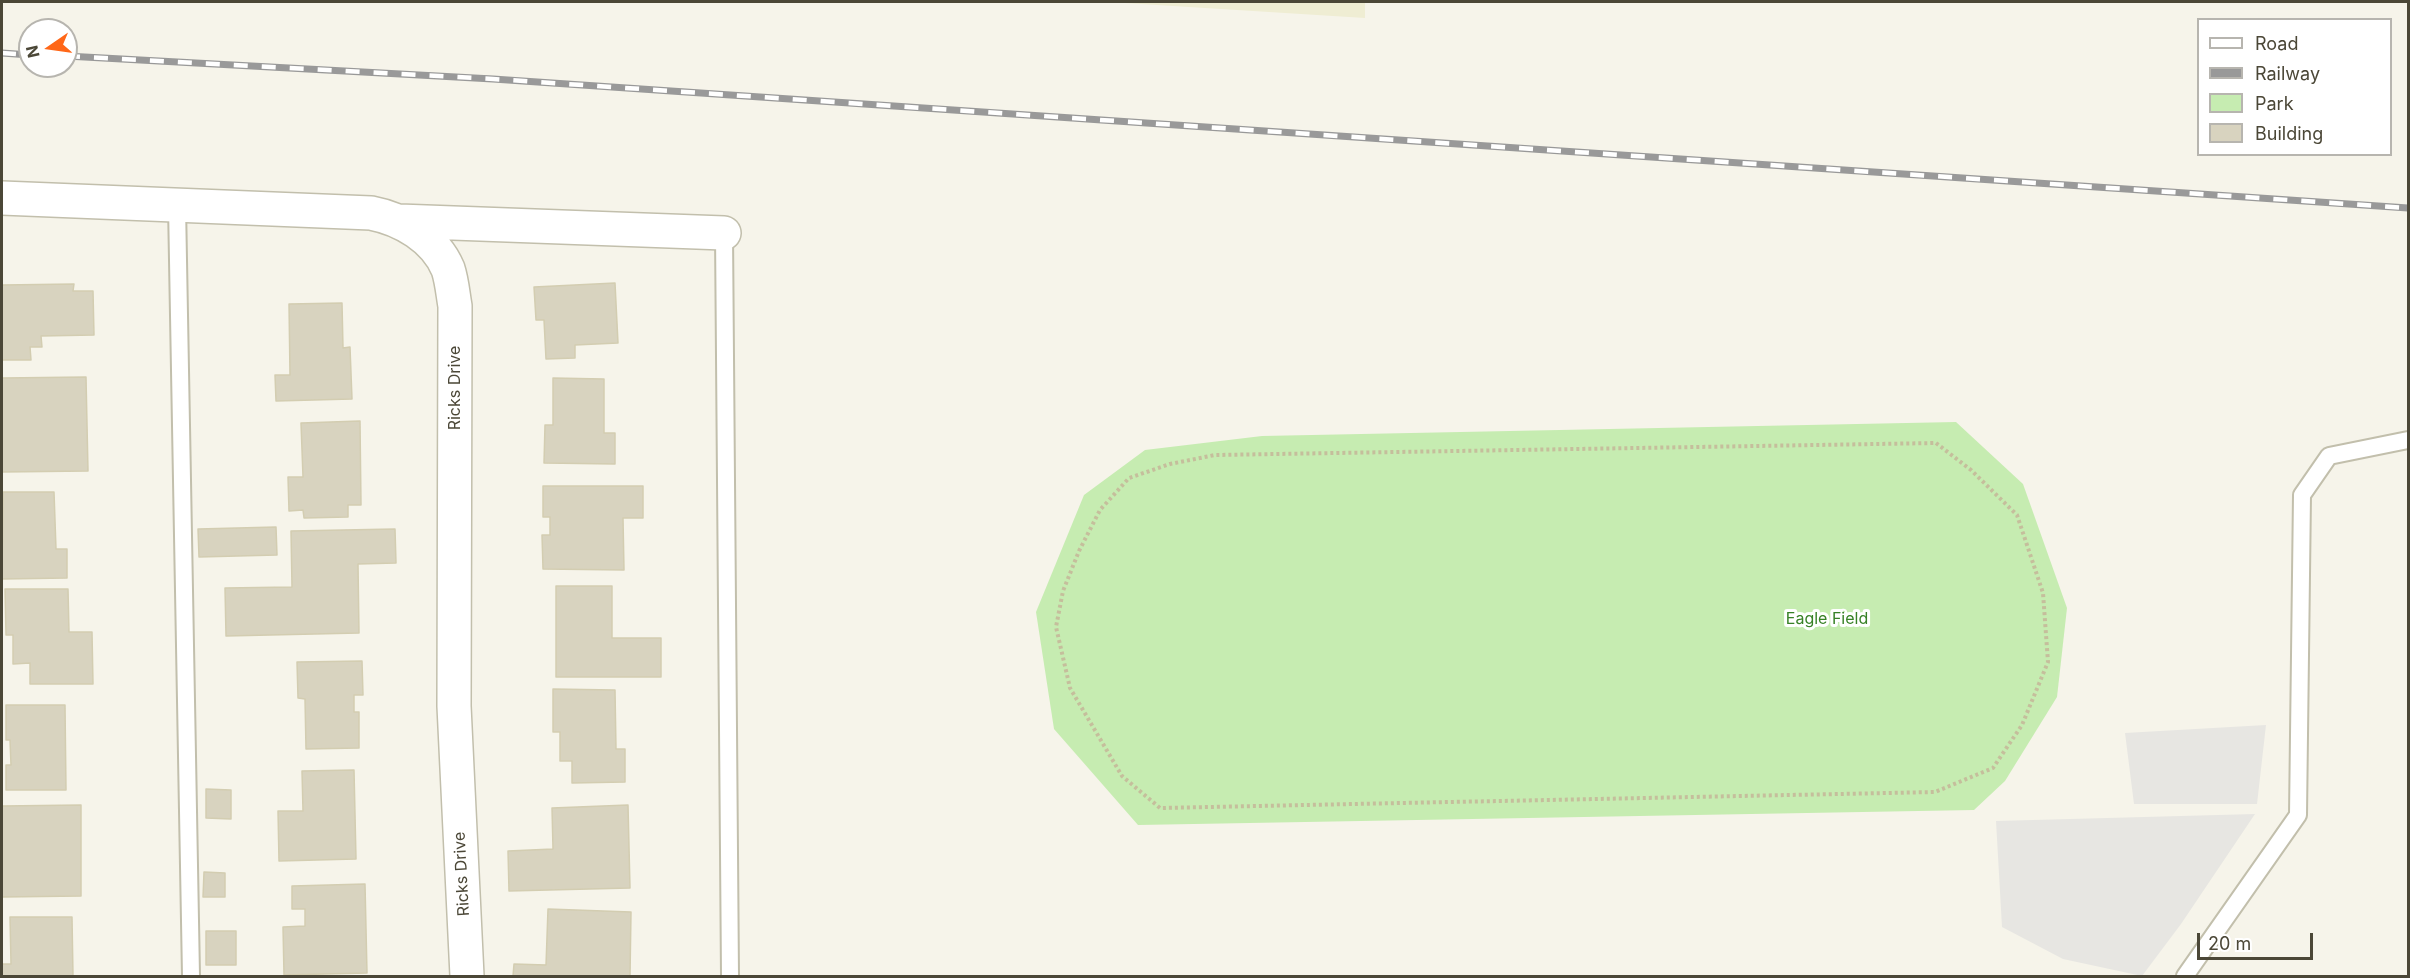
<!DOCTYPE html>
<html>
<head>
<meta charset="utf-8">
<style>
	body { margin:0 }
	#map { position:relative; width:2410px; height:978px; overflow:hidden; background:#f6f4ea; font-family:Inter,sans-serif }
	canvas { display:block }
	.frame { position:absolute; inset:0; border:3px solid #4b4737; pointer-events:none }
	.legend { position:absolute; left:2197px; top:18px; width:195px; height:138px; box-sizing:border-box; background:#fff; border:2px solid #b7b5af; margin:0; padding:8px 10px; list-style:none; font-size:18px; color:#4b4737 }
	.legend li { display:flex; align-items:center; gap:12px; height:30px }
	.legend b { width:30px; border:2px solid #b7b5af }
	.north { position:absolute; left:18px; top:18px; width:60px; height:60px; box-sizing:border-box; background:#fff; border:2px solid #b7b5af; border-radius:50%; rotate:257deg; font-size:16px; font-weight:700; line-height:24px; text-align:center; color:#4b4737 }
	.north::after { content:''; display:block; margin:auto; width:21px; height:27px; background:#ff6718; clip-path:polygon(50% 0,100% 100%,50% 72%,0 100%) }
	.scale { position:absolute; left:2197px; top:933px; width:116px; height:27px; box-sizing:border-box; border:3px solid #4b4737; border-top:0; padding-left:8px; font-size:18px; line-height:21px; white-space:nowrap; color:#4b4737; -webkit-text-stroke:4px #fff; paint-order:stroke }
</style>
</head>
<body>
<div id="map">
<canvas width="2410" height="978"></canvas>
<div class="frame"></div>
<ul class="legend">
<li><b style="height:8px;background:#fff"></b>Road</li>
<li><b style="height:8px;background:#999"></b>Railway</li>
<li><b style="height:16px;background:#c6ecb1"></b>Park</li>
<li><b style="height:16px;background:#d8d3bf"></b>Building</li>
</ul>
<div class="north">N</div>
<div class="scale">20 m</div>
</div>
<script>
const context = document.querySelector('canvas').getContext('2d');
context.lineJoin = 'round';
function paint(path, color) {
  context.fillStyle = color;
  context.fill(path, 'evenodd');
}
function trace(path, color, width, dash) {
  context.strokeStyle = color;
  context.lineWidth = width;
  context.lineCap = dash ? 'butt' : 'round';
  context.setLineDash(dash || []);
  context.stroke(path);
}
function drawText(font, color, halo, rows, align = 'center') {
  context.font = font + ' Inter,sans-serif';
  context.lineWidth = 6;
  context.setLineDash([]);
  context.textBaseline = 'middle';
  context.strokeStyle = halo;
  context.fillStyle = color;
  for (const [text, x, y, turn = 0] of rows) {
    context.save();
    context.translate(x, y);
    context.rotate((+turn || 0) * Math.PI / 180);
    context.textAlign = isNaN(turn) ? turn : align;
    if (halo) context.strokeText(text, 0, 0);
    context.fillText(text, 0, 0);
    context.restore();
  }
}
const education = new Path2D(`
	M1109,2h256v16z`);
const green = new Path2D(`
	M1956,422l67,62 44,124 -10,89 -52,84 -31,29 -836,15 -84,-96 -18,-117 48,-117 61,-45 117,-14z`);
const parking = new Path2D(`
	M2266,725l-9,79h-123l-9,-71z
	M2255,814l-74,110 -39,52 -79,-17 -61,-32 -6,-106z`);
const building = new Path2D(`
	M615,283l3,60 -43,2v13l-29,1 -2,-39h-8l-2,-33z
	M74,284l-1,7h20l1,44 -53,1 1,11h-12l1,13h-29v-75z
	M342,303l1,45 7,-1 2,52 -76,2 -1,-26h15l-1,-71z
	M86,377l2,94 -86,1v-94z
	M553,378l51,1v54h11v31l-71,-1 1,-38h8z
	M360,421l1,84h-13v12l-44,1 -1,-8 -14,1 -1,-34h15l-2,-54z
	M543,486h100v32h-20l1,52 -81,-1 -1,-34h8v-18h-7z
	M3,492h51l2,57h11v29l-65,1z
	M276,527l1,28 -78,2 -1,-28z
	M395,529l1,34 -38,1 1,69 -133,3 -1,-48 67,-1 -1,-56z
	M556,586h56v52h49v39h-105z
	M5,589h63l1,43h23l1,52h-63v-21l-17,1v-29h-7z
	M362,661l1,34h-9v17h5v36l-53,1 -1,-50 -7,-1 -1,-36z
	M553,689l62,1 1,59h9v33l-53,1v-22h-12v-29h-7z
	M6,705h59l1,85h-60v-25h5l-1,-25h-4z
	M354,770l2,89 -77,2 -1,-50h25l-1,-40z
	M206,789l25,1v29l-25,-1z
	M81,805v91l-79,1v-91z
	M628,805l2,83 -121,3 -1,-40 45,-2 -1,-41z
	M204,872l21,1v24h-22z
	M365,884l2,89 -83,2 -1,-48 22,-1v-17h-13v-23z
	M548,909l83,3 -1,64h-117l1,-12 32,1z
	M10,917h62l1,59h-71v-12h9z
	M206,931h30v34h-30z`);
const path = new Path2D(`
	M1936,443l35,27 46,45 26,78 5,69 -26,63 -29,43 -58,24 -775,16 -38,-32 -52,-88 -14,-61 7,-36 16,-40 21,-41 29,-32 41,-14 45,-9z`);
const lane = new Path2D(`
	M177,205l14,771
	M724,233l6,743
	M2185,976l113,-161 4,-320 27,-39 79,-16`);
const street = new Path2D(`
	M2,198l369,15c31,6 64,25 77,56 4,12 5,26 7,37l-1,400 13,270
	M399,221l325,12`);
const rail = new Path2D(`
	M2,53l28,2
	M66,56l427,23 1915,129`);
const streetNames = [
	["Ricks Drive",455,388,-90],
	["Ricks Drive",462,874,-93]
];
const parkNames = [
	["Eagle Field",1827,619]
];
paint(education, '#efedd3');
paint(green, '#c6ecb1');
paint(parking, '#e7e6e2');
paint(building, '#d8d3bf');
trace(building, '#d3cdb1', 1.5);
trace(lane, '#c2bfac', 20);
trace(street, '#c2bfac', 36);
trace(path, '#c5be9c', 4, [3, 3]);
trace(lane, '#fff', 16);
trace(street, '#fff', 33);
trace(rail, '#999', 7);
trace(rail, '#fff', 4.5, [14]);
drawText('16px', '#4b4737', '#fff', streetNames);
drawText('16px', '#378126', '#fff', parkNames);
</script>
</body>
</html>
